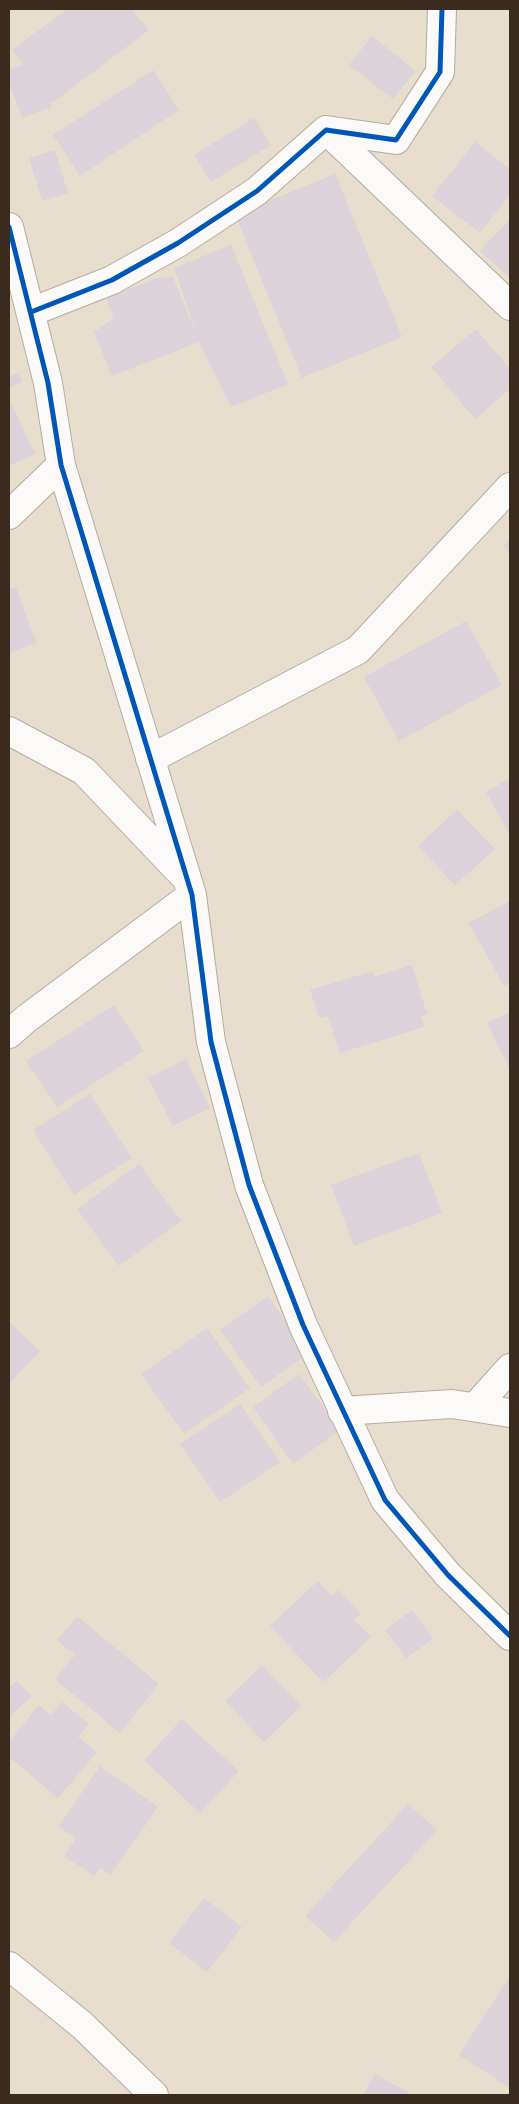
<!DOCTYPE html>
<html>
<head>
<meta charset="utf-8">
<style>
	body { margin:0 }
	#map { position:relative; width:519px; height:2104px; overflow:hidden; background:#e8dece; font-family:"Gochi Hand",sans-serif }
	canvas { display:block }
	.frame { position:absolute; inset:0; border:10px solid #3b2a1e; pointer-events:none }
</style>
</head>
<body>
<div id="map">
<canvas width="519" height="2104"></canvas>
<div class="frame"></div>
</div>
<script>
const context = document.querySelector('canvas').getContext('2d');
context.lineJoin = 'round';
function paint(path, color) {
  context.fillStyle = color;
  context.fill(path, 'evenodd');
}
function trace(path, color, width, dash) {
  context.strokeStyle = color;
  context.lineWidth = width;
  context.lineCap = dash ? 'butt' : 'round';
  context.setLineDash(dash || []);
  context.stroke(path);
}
const building = new Path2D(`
	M67,9h65l17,21 -97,73 -3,-3 3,7 -30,11 -13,-36v-12l14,-5 -11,-15z
	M372,36l44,35 -23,28 -44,-34z
	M153,70l26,40 -99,66 -27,-41z
	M254,118l17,27 -60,37 -17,-27z
	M475,142l35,27v26l-30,38 -48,-37z
	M55,150l13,43 -26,8 -13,-43z
	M335,174l67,163 -100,41 -67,-163z
	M510,219v59l-30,-27z
	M231,245l57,139 -57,23 -32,-65 -87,34 -18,-44 20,-14 -8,-20 51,-20 16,-1 24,59 -23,-68z
	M476,329l34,40v20l-35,30 -44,-52z
	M18,373l5,9 -14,6v-11z
	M9,399l26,55 -26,12z
	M510,539v15l-7,-8z
	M16,587l20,56 -27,10v-64z
	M466,621l36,64 -103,56 -35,-64z
	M510,778v57l-24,-43z
	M457,810l38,39 -40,36 -37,-39z
	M510,901v82l-6,3 -35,-63z
	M412,965l15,49 -6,2 3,11 -84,26 -12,-37 -9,2 -9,-28 63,-19 1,6z
	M114,1005l30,46 -87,56 -31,-46z
	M510,1012v58l-23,-47z
	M186,1059l24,49 -37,18 -25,-48z
	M90,1094l42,64 -58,37 -41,-65z
	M419,1153l23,60 -88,33 -23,-61z
	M139,1164l42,57 -62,45 -42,-57z
	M268,1296l41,57 -48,34 -41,-57z
	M9,1321l31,30 -31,33z
	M207,1328l43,60 -66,46 -43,-60z
	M299,1374l41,56 -47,34 -40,-57z
	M240,1404l40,58 -60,40 -40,-58z
	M318,1581l14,15 6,-6 23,24 -7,6 17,17 -48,45 -53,-56z
	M412,1610l21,29 -27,19 -21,-28z
	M77,1616l82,68 -39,49 -65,-54 20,-24 -18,-15z
	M262,1665l39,41 -37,36 -39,-41z
	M17,1681l15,15 -23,21v-29z
	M62,1702l27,22 -11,13 19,15 -39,46 -49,-41v-15l30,-37 12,10z
	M182,1719l57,52 -39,42 -56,-53z
	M100,1766l58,41 -48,68 -10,-7 -6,8 -30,-20 12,-17 -17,-13z
	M408,1804l29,26 -103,112 -29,-26z
	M204,1898l38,29 -35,45 -38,-29z
	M510,1976v112l-51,-33z
	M375,2074l38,21h-50z`);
const minor = new Path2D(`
	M326,130l184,176
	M9,227l39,156 13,82 131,430 19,147 38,143 54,140 82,175 63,75 62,61
	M31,312l81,-32 66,-37 79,-52 69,-61 70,10 44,-68 2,-63
	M9,515l52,-50
	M9,731l75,40 98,103
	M150,759l208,-109 152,-163
	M9,1034l17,-15 166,-124
	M475,1407l35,-39
	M342,1411l110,-7 58,9
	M9,1966l73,59 72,70`);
const cycleway = new Path2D(`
	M9,227l39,156 13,82 131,430 19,147 38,143 54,140 82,175 63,75 62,61
	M31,312l81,-32 66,-37 79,-52 69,-61 70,10 44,-68 2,-63`);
paint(building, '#dbd2da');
trace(minor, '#b4aca1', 30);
trace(minor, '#fcfaf8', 28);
trace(cycleway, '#0057b8', 5);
</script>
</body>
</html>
